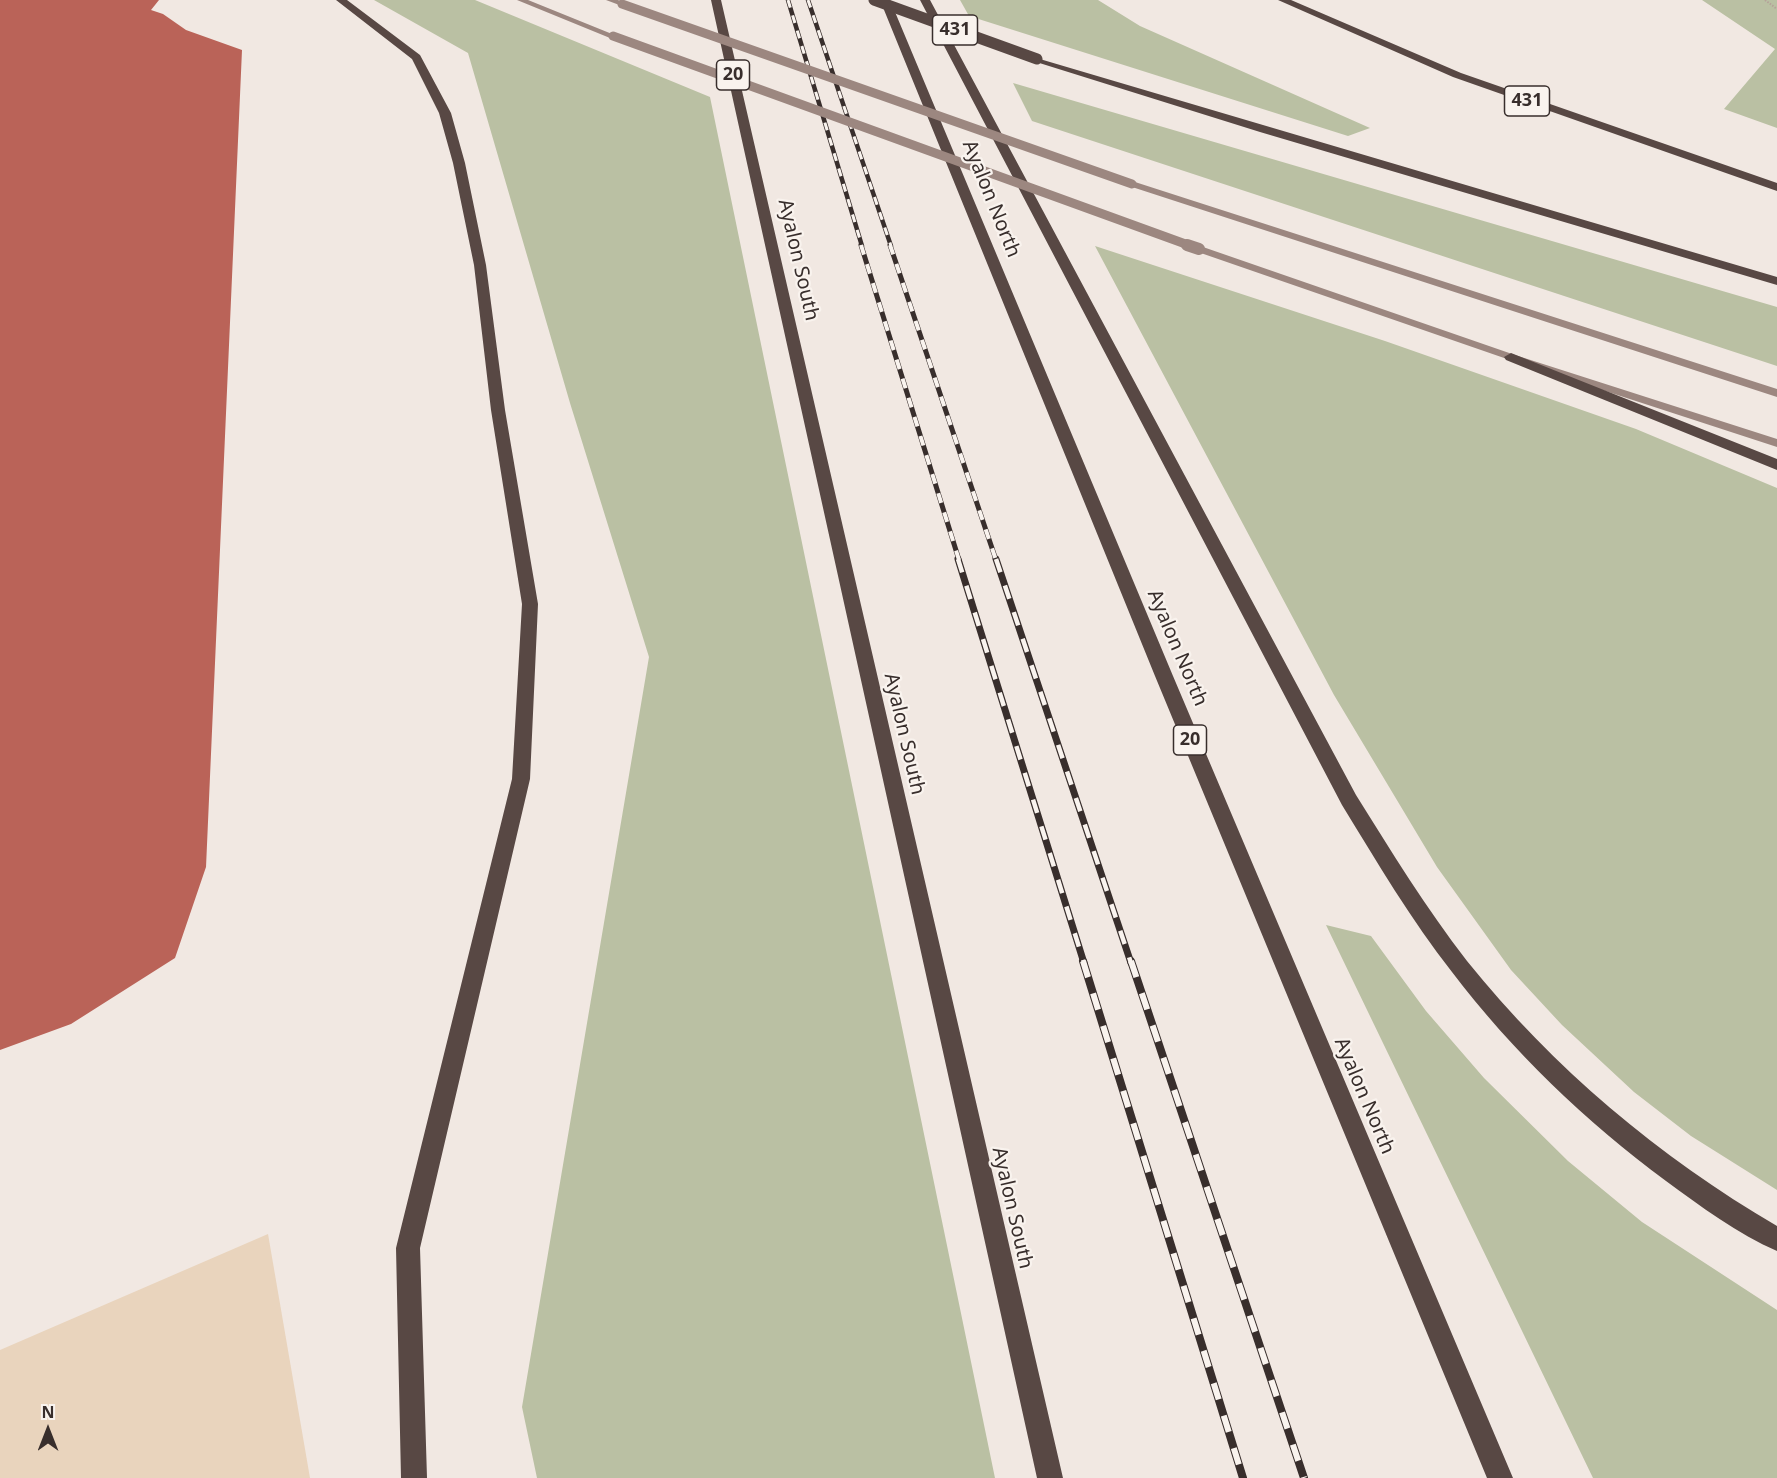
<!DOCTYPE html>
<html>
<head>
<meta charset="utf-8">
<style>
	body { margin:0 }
	#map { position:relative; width:1777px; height:1478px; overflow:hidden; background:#f1e8e2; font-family:"Noto Sans",sans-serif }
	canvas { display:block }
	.north { position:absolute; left:18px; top:1400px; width:60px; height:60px; -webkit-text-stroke:4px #f9f3ee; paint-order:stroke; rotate:0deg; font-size:16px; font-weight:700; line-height:24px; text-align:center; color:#382e2c }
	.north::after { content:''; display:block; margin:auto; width:21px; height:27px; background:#382e2c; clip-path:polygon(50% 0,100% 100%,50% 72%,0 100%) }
</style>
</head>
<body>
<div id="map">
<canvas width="1777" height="1478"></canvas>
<div class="north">N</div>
</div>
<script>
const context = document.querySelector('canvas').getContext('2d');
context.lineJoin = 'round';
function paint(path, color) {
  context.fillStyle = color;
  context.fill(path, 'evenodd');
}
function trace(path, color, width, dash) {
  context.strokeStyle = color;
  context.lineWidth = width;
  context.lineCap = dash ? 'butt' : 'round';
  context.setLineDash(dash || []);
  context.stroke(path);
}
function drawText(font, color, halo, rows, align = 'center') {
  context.font = font + ' "Noto Sans",sans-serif';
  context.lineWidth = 4.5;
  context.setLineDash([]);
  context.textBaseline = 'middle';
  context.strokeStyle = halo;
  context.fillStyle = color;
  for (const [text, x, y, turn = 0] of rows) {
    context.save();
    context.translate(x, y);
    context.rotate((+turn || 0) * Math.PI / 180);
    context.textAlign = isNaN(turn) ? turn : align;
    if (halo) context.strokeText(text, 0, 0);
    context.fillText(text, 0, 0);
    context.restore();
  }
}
const green = new Path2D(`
	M374,0h101l235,97 285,1381h-458l-15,-71 127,-750 -79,-254 -102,-350z
	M960,0h138l42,26 230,102 -22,8 -379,-120z
	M1702,0h75v128l-53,-19 51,-60z
	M1013,83l764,224v59l-745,-245z
	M1095,246l290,95 251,88 141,59v702l-86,-54 -57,-44 -72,-67 -51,-55 -74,-103 -103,-172z
	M1326,925l45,11 55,75 58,67 84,83 74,61 135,88v168h-184z`);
const sand = new Path2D(`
	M268,1234l42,244h-310v-128z`);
const building = new Path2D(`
	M0,0h159l-8,10 12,4 23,16 56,20 -36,817 -31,91 -104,66 -71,26z`);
const path = new Path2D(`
	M1765,0l12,9`);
const secondary = new Path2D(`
	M517,0h11l89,36 -7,2z
	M606,0h12l8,4 -4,2z
	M1129,182h6l642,207v8l-648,-211z
	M1195,247h8l312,108 262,84v8l-270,-88 -312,-108z`);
const highway = new Path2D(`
	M336,0h11l73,55 31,58 14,50 21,102 19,145 33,194 -8,175 -110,469 7,230h-26l-5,-230 116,-469 10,-175 -31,-194 -17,-145 -21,-102 -14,-50 -27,-54z
	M711,0h10l342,1478h-26z
	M880,0h10l283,676 340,802h-26l-332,-802z
	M920,0h10l426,795c35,56 70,113 111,166 86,107 192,196 310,265v25c-39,-17 -77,-45 -111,-70 -80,-59 -154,-130 -214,-209 -41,-52 -75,-110 -110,-167z
	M1278,0h13l170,73 316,110v8l-324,-114z
	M1033,57l744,220v8l-517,-153 -227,-71z
	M1511,353l266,106v11l-271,-110 -2,-3z`);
const railFar3 = new Path2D(`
	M788,0l74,246
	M808,0l83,246`);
const railFar2 = new Path2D(`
	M861,245l98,315
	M890,245l106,315`);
const railFar1 = new Path2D(`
	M958,559l126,404
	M996,559l135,404`);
const rail = new Path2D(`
	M1083,961l160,517
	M1131,961l173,517`);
const secondaryBridgeFar1 = new Path2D(`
	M622,4l510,180
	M613,36l578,210`);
const secondaryBridge = new Path2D(`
	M1187,245l12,4`);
const highwayBridge = new Path2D(`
	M874,0l163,59`);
const shields = [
	[955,30,45],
	[733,75,33],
	[1527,101,45],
	[1190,740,33]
];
const shieldNames = [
	["431",955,30],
	["20",733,75],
	["431",1527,101],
	["20",1190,740]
];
const streetNames = [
	["Ayalon North",991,199,68],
	["Ayalon South",798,260,77],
	["Ayalon North",1177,648,67],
	["Ayalon South",904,734,77],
	["Ayalon North",1364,1096,67],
	["Ayalon South",1012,1208,77]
];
paint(green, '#bac0a3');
paint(sand, '#e9d4bd');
paint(building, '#ba6358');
trace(path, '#b5a199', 2, [1.5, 1.5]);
paint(secondary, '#9c8780');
paint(highway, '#584844');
trace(railFar3, '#382e2c', 4.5);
trace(railFar2, '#382e2c', 5);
trace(railFar1, '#382e2c', 7);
trace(rail, '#382e2c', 8);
trace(railFar3, '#f9f3ee', 3, [8]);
trace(railFar2, '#f9f3ee', 4, [10]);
trace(railFar1, '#f9f3ee', 4.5, [14]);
trace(rail, '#f9f3ee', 6, [17]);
trace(secondaryBridgeFar1, '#9c8780', 9);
trace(secondaryBridge, '#9c8780', 12);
trace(highwayBridge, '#584844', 11);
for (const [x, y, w] of shields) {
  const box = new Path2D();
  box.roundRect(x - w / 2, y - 15, w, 30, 4.5);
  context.fillStyle = '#f9f3ee';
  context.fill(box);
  trace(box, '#382e2c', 1.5);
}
drawText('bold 18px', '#382e2c', null, shieldNames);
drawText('20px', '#382e2c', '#f9f3ee', streetNames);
</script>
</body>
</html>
